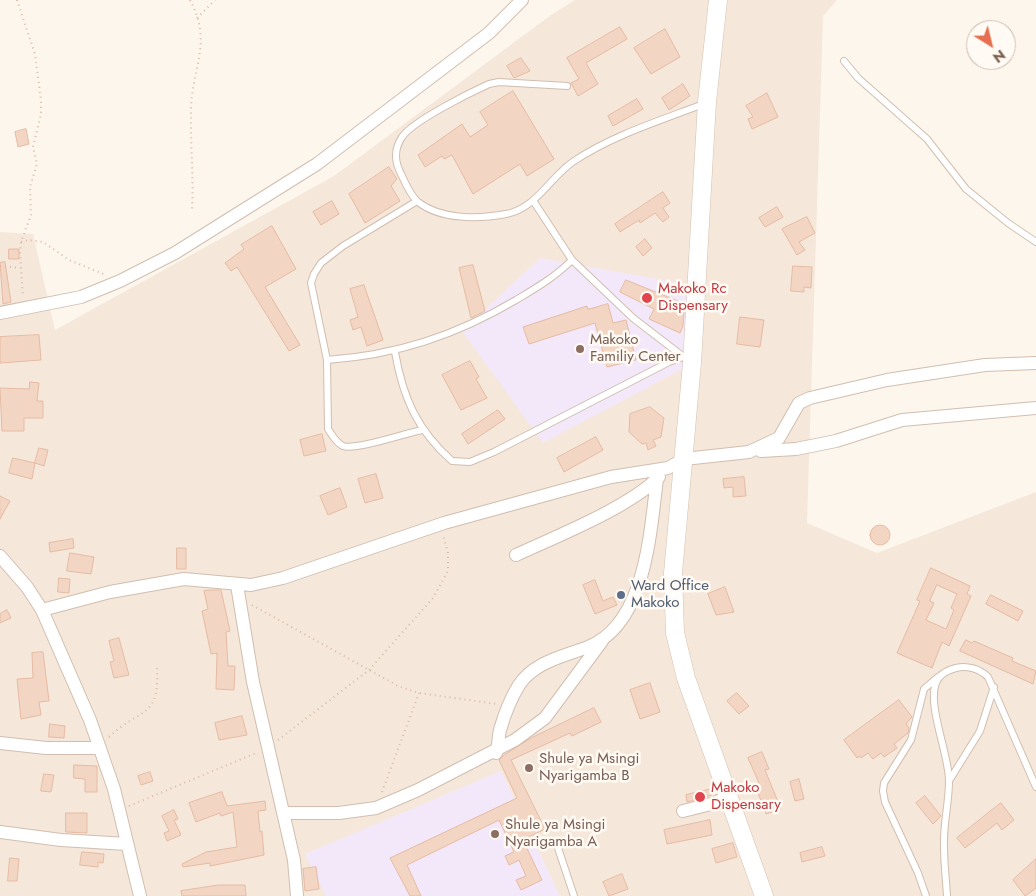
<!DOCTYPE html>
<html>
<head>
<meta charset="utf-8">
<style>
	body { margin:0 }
	#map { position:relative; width:1036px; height:896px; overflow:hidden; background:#fdf6ec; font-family:Jost,sans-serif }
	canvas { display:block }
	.north { position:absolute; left:966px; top:20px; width:50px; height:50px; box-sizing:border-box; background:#fffaf3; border:1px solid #cabbb1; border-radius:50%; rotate:144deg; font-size:14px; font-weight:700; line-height:20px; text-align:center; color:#7a5c4d }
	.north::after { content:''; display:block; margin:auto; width:18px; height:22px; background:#e76f51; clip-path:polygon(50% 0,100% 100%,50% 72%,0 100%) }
</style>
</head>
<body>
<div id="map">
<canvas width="1036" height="896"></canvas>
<div class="north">N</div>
</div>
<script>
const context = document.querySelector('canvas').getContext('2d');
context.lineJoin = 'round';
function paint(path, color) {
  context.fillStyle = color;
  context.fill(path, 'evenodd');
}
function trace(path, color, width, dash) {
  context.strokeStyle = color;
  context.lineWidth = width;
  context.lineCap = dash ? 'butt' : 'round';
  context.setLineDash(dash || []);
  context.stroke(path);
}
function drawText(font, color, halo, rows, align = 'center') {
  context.font = font + ' Jost,sans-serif';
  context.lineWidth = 5;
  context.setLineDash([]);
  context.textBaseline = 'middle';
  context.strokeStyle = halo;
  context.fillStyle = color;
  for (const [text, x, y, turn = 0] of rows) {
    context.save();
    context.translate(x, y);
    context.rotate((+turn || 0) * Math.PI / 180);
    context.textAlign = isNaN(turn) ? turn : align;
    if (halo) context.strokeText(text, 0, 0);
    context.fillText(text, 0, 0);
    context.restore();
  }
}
const residential = new Path2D(`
	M575,0h262l-14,16 -16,507 70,30 159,-61v404h-1036v-664l33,2 22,96 279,-154 217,-161z`);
const education = new Path2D(`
	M540,258l151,27 -5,82 -143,76 -81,-112z
	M501,771l59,125h-234l-21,-42z`);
const building = new Path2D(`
	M620,27l7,12 -41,24 12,21 -20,12 -7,-13 8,-4 -12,-21z
	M665,29l15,28 -29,17 -17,-26z
	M521,58l9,13 -16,7 -7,-12z
	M683,84l7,12 -21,14 -7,-12z
	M513,91l41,68 -27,17 -7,-12 -47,30 -21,-39 -8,4 -2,-3 -17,11 -7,-12 44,-31 8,13 18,-12 -8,-13z
	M767,93l11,24 -26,12 -4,-10 5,-2 -7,-11z
	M637,99l6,10 -30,17 -5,-10z
	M26,129l3,15 -11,3 -3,-15z
	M389,167l8,12 -6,7 9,15 -35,22 -16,-29z
	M663,192l7,11 -7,5 6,9 -6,5 -8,-9 -15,10 -1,-3 -19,12 -5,-8z
	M332,201l7,13 -18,11 -8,-13z
	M777,207l6,10 -18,10 -6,-9z
	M807,217l8,16 -16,9 6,8 -8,5 -15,-26z
	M272,226l24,43 -31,18 35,58 -11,6 -52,-84 -6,4 -6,-8 19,-14 -3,-4z
	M645,239l7,9 -9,8 -7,-9z
	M9,249h10v10h-10z
	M5,262l6,40 -8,2 -3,-41z
	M473,265l12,46 -14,7 -12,-50z
	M793,266l19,1 -1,21 -7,-1v5l-13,-1z
	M626,280l52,21 -3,7 9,4 -1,14 -3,7 -31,-14 5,-10 -34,-17z
	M364,285l19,55 -16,6 -6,-19 -8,3 -3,-10 8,-3 -8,-28z
	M608,304l5,19 13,-3 10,40 -29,7 -12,-44 -66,21 -6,-17 64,-21 1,3z
	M740,317l24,3 -4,27 -23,-3z
	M39,335l2,25 -41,3v-26z
	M470,361l9,16 -3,2 11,19 -26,12 -19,-35z
	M30,382l9,1 -2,18h6v17h-19v13h-22l-2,-43 29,1z
	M650,407l14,11 -3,19 -8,3 3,6 -8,4 -2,-7 -4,1 -13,-12 1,-18z
	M498,410l7,9 -37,25 -6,-10z
	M322,434l4,17 -22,5 -4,-16z
	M596,437l7,13 -39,22 -7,-14z
	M39,448l9,2 -4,16 -9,-3z
	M13,458l22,5 -3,16 -23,-6z
	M376,474l7,24 -18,5 -7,-24z
	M744,477l2,19 -13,1v-10l-9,1 -1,-9z
	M340,488l7,19 -19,8 -8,-19z
	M0,496l10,5 -10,18z
	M870 535a10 10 0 1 1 20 0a10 10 0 1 1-20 0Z
	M73,539l1,9 -24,4 -1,-9z
	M177,548h9v21h-9z
	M70,553l24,4 -3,17 -24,-3z
	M931,568l39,18 -3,8 4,2 -22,50 -7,-4 -10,26 -35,-15 23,-52 -3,-1zM937,585l20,9 -6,14 3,2 -8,19 -20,-9 8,-17 -4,-2z
	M59,578l11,1 -1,14 -11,-1z
	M595,580l8,21 10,-4 4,8 -22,9 -12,-29z
	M725,587l9,25 -18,3 -8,-21z
	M211,590h10l9,41 -4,1 2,34h7l-1,24 -18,-1 1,-36 -6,1 -9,-43 6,-2 -4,-18z
	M991,595l32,16 -5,10 -32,-17z
	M7,610l4,8 -11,5v-9z
	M119,638l10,37 -15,3 -4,-16 4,-1 -5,-20z
	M966,640l6,3 2,-2 39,17 -1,3 24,10 -3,13 -73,-33z
	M43,652l6,49 -10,1 2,13 -20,4 -4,-40 16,-1 -1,-25z
	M650,683l10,29 -20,7 -10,-29z
	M737,693l12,13 -10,8 -12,-13z
	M899,700l13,17 -6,7 3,4 -1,5 -14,11 3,4 -13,9 -3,-4 -8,6 -5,-6 -7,5 -1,-2 -3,2 -13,-18z
	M594,708l7,14 -29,14 -2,-3 -59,27 34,69 -22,11 19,40 -21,10 -5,-10 10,-4 -7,-16 -10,5 -4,-9 9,-4 -15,-32 -92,45 14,31h-11l-20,-38 127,-60 -18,-38 5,-5 27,-17z
	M242,716l5,19 -28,5 -4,-17z
	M50,724l15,2 -1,12 -15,-1z
	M762,752l7,17 -4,1 16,39 -15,5 -11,-29 4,-2 -11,-25z
	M74,765l23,1v26h-12v-13l-11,-1z
	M150,772l3,9 -12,4 -3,-9z
	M44,774l10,1 -3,17 -10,-1z
	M799,779l5,20 -9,2 -5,-19z
	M712,789v6l-25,7 -1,-7z
	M222,792l5,14 38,-5 1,9 -8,1 2,21 2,-1 2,24 -54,11v-3l-27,4 -1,-3 24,-12 31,-5 -4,-35 -12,4 -1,-3 -24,9 -7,-19z
	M925,796l16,20 -8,8 -17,-21z
	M1001,803l13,17 -12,10 -5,-7 -32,25 -8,-10z
	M174,810l4,9 -4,1 7,15 -14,6 -3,-8 5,-2 -7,-15z
	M66,813h21v20l-21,-1z
	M710,820l2,15 -45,9 -3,-14z
	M733,843l4,14 -21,6 -4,-14z
	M822,847l3,9 -23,6 -2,-9z
	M82,852l22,2 -1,9 -5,-1v5l-18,-2z
	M10,858l9,1 -2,22h-9z
	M1036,859v29l-11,8 -12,-16z
	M316,867l3,22 -14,2 -2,-22z
	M622,874l6,15 -19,7 -6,-14z
	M219,885h26l1,11h-64l-1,-5z`);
const path = new Path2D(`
	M17,0l18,54 6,46v14l-8,33 4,17 -7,23 1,28 -10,27 -1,11 3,43
	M190,0c23,43 2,67 1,109 -1,34 3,67 1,101
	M197,18l18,-18
	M21,242l7,-2 15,2 26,18 37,15
	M0,266l20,2
	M252,605l146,81 21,7 78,11
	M109,737c33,-31 51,-17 48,-72
	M278,740l91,-70 64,-72 15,-27v-18l-5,-18
	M382,792l37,-99
	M129,806l127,-53`);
const lane = new Path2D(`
	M844,61l14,17 69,61 39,50 42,34 28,19
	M567,86l-68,-4 -10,2c-20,9 -76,37 -87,53 -9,14 -7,26 0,39 4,9 9,20 16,26 23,18 61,17 88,12 31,-6 44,-37 68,-53 39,-26 88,-41 132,-58
	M417,201l-74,45 -22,17 -7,11 -3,9 16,77 1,69c4,6 8,14 15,17 12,5 63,-13 79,-16
	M534,202l38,58 61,58 52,40
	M395,352c8,46 22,78 57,109l18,1 24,-10 175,-90 14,-5
	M327,360c69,-5 128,-24 189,-60 20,-12 39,-23 56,-40
	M949,781l31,-50 14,-44
	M557,845l17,51
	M926,896l-8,-23 -33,-71 -2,-11 1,-8 27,-43 13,-51 14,-12
	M947,896c-1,-17 -3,-33 -3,-50 -1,-21 5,-43 5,-65 0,-27 -22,-75 -13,-98 3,-9 12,-13 20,-15 11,-3 24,1 32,9l48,110`);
const street = new Path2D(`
	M0,313l81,-16 39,-16 55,-28 142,-89 172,-131 33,-33
	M761,451l35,-2 40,-8 66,-21 134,-12
	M516,555c41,-19 112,-47 143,-78
	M0,556l27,31 15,23 48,110 24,69 26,107
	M237,585l16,97 41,178 3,36
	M42,610l68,-18 74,-13 67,6 32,-7 161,-55 167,-46 57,-9 16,-9 65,-7 30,-14 20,-35 11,-5 77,-18 98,-15 51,-2
	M0,743l46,5h54
	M496,753c3,-8 2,-15 4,-23 4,-14 11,-32 19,-45 15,-23 45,-29 69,-38 58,-23 62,-114 69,-168
	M683,811l32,-8 13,-7
	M285,813h54l37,-5 42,-18 97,-50 30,-22 57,-77
	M0,832l61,8 66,4`);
const secondary = new Path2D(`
	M718,0l-11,102 -15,261 -19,210 2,60 11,45 78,218`);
const markers = [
	[647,298,6,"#e0444e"],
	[580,349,5,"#8d6e63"],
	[621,595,5,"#5c6f8a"],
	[529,768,5,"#8d6e63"],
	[700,797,6,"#e0444e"],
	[495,834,5,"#8d6e63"]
];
const healthNames = [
	["Makoko Rc",658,289],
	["Dispensary",658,306],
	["Makoko",711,788],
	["Dispensary",711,805]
];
const educationNames = [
	["Makoko",590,340],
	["Familiy Center",590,357],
	["Shule ya Msingi",539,759],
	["Nyarigamba B",539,776],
	["Shule ya Msingi",505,825],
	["Nyarigamba A",505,842]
];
const serviceNames = [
	["Ward Office",631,586],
	["Makoko",631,603]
];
paint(residential, '#f5e8da');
paint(education, '#f3e8fa');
paint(building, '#f3d5c3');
trace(building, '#e6bba3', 1);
trace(lane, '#d1beb0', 8);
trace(street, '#d1beb0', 14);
trace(secondary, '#d6c0b0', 19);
trace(path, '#d9b8a5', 2, [1, 4]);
trace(lane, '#fff', 6);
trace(street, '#fff', 12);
trace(secondary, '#fff', 18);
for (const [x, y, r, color] of markers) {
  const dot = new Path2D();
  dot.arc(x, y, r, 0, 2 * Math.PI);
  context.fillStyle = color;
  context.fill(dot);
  trace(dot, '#fffaf3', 2);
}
drawText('15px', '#be3a42', '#fffaf3', healthNames, 'left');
drawText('15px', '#785e54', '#fffaf3', educationNames, 'left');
drawText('15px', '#4e5e75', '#fffaf3', serviceNames, 'left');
</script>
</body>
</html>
